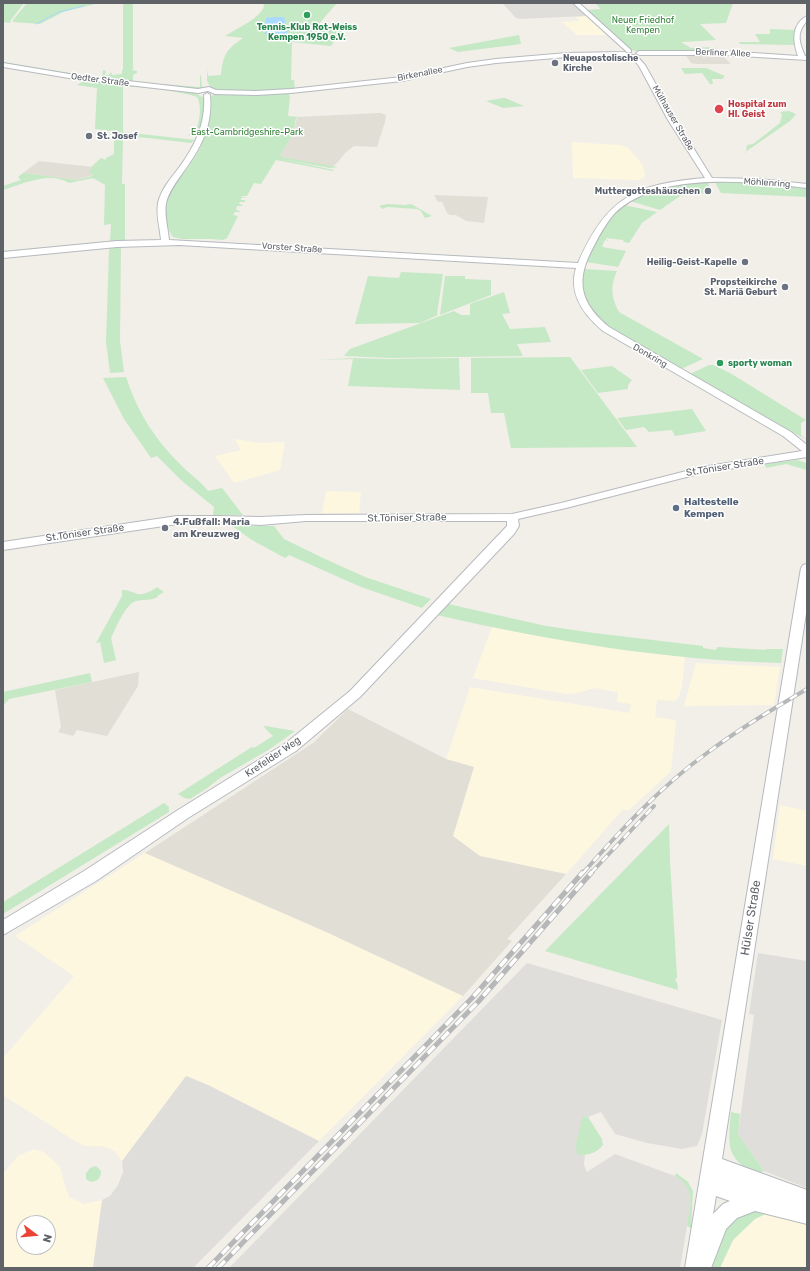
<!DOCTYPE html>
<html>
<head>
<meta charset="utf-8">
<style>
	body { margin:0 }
	#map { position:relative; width:810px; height:1271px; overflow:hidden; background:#f1efe8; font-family:Rubik,sans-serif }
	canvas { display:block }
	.frame { position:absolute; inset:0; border:4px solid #5f6368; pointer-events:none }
	.north { position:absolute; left:16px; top:1215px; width:40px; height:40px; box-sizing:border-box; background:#fff; border:1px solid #bfc1c3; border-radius:50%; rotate:106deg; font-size:11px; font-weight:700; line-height:16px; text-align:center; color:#5f6368 }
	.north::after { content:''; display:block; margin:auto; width:14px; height:18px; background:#ea4335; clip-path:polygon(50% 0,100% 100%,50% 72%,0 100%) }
</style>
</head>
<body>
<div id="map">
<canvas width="810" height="1271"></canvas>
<div class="frame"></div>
<div class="north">N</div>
</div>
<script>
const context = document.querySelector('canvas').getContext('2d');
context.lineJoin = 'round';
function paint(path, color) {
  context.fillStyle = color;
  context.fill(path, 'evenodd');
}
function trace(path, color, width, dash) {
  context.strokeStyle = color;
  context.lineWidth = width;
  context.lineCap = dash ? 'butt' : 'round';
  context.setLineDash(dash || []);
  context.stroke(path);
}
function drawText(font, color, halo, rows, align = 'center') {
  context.font = font + ' Rubik,sans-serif';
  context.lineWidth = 3;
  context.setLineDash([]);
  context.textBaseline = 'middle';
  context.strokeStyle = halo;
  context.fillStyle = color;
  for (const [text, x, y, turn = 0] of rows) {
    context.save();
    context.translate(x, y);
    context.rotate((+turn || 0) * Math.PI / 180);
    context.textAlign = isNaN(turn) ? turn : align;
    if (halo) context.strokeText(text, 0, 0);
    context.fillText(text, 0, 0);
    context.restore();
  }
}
const commercial = new Path2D(`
	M587,16l19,19h-29l-15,-13 18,-1 -4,-4z
	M572,142l48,3 7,2 15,17 3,10 -1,4 -5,2 -66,-2z
	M235,439l25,4 25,-1 -5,28 -46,13 -19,-27 26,-6z
	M326,491l35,1 -2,21h-37z
	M492,627l51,10 142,20 -3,29 -3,10 -4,5 -18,-1 -2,17 21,3 -5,51 -43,40 -5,-2 -57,65 -86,-18 -27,-20 21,-69 -28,-8 24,-72 159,26 2,-9 -14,-2 1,-10 -24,-4 -16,5 -12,1 -93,-16z
	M696,663l84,4 -6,38 -90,1z
	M780,805l27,6v55l-34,-7z
	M145,853l179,78 139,65 -144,145 -111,-56 -21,-9 -65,85 -7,-10 -13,-5h-17l-10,-5 -72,-46v-37l71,-82 -59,-40z
	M34,1149l10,3 16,15 4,16 5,14 15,7 18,-4 -9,68h-90v-94l15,-18zM24,1223h24v24h-24z
	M768,1213l39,8v47h-87l13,-28 22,-21z`);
const industrial = new Path2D(`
	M502,3h71l13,13 -66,3 -4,-1z
	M758,953l49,8v227l-43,-17 -26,-37 16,-119 -5,-1z
	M527,963l195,57 -20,114 -5,12 -15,3 -35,-6 -32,-9 -14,-22 -13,5 -5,-1 -6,39h8l-1,10 3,7 28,-18 60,22 8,5 6,8 2,13 -11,66h-451z
	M186,1076l22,9 111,56 -126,127h-100l9,-68 8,-4 8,-11 5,-13 -1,-11z`);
const education = new Path2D(`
	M685,54h36l10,10h-35l-5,-1z
	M380,113l6,2 -1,7 -8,25 -23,-1 -9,7 -7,9 -6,5 -50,-10 -2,-2 13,-20 4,-18z
	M39,161l54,6v8l-17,5 -53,-7z
	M434,195l54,2 -4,26 -18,-2 -10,-6h-6l-3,-2 -5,-11h-4z
	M139,672l-1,14 -31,50 -30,-6 -4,6 -15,-4 3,-5 -6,-37z
	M348,709l98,50 28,8 -21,69 27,20 86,18 -59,65 5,2 -49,55 -139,-65 -179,-78 168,-110z`);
const green = new Path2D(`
	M3,3h21l-13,17 -1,3 -7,-1z
	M27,3h72l-36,9 -23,12 -27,-2v-2z
	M123,3h10v66l-1,1 5,1v2l-4,2v7l67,5v-11l1,-1 1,13 -17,1 -75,-8 -107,-17v-2l98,16h1l1,-8 3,1 -1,4h4l2,-3 1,3 10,-1v-4h-9h10z
	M263,3h74l-20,23h6v2l20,1 -12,17 -39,-4 -1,38h3l1,9c-20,1 -67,6 -84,-1l-4,-7v-12l1,7 13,-1c2,-21 6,-26 22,-37l-18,-2c11,-7 36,-18 39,-30z
	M595,3h138l-7,20 -26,1 16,16 -35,2 10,6 23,-1 5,4 -78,1 -10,-2 -45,-40 15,-1z
	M807,15c-7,13 -17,13 -11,32l-2,-2 -54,-1 -1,-2h21l-5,-8h15v-5l24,1 4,-7z
	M519,35l2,9 -63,8 -9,-4z
	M5,67l180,24 10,2 9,5 1,14 -6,21 -11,3c2,-3 6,-5 8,-7 4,-8 6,-24 1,-32 -10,-5 -62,-12 -74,-10v45l72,8 -4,3 -43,-5 -25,-2 -1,48h3v56l-122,13v-2l107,-10 1,-17 -7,1 1,-40 -12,-7 -24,5c-19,-12 -46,1 -66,7v-4l18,-6 -3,-3 5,-4 54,7 15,-4 1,-1 -4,-3 4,-5h-2l10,-9 5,2v-2l8,-4v-21l-2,-2 -17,-2 2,-41 -20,-3 8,-5z
	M681,68h25l19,8 -3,3h-10l1,5h-3l-8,-11 -17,1z
	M288,92l2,5 -2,19 11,1 -3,1 -3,17 -13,20 2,2 56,10 -8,1 -54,-10 58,12 -1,1 -57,-11 -15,24 -7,-1 -7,13h-5v1l5,1h-6v2h4v2h-5l-1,2 4,1 -1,1h-5l-1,4 4,1 -1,1h-4l-2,3 5,1 -11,22 -4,2 -12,-1h-29l-9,-2c-23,-39 9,-55 25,-85 10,-18 12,-36 13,-56l8,-3z
	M503,98h2l19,8 -21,2 -17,-7z
	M789,111l7,3 -6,7 -49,34 5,-3 1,-7 6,-1 27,-21 2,-9 -2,-2z
	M707,182l6,10 -33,4 -20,14 -30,-9 41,-16z
	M715,182h36l56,4v11l-86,-4z
	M387,204l18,1 6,-1 21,12 -7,2 -4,-7 -4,-2 -30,-2 -4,2 -4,-3z
	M624,205l33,7 -15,11 -13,20 -5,-1 -1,-2 -17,-2v1l3,2 -4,-1 -3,7 24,4 -8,16 -32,-5c11,-23 19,-40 38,-57z
	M121,246l-1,95 4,31 -14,1 -4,-31 3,-92 1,-3z
	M584,269l33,2c-7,15 -6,27 2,41l84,47 -22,10c-25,-14 -78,-39 -93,-61 -8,-11 -7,-26 -4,-39z
	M401,272l42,2 -6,40 1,1 -18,8 -65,1 13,-48 31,2z
	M445,276h20v3l26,1v15l-51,20z
	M504,292l6,21 -8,1 8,15 35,-2 6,15 -34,2 6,12 -133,2 -46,-2 6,-7 104,-38 7,4h9v-11z
	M570,357l67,90 -126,1 -7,-35h-13l-3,-20h-17v-35z
	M353,358l36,1 70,-1 1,32 -112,-4 5,-27 -36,1z
	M709,365h4l17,8 76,47 -5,3v12l6,5 -117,-64v-2z
	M612,366l20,14 -4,5v4l-30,4 -17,-23z
	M126,377c12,36 28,61 55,88 8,9 20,16 27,26l14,-3 21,27h-30l1,-8 -32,-26 -25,-25 -6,2 -27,-39 -21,-41z
	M692,409l14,22 -31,5 -3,-6 -23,2 -5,-5 -18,3 -9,-12z
	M797,460l10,3v7l-21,-6 -20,4 -1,-4z
	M229,524l20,2h25l10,13 39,19 42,19 66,22 -9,9 -61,-21 -72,-32 -4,3 -33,-18z
	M157,587l7,5 -7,4 1,1c-8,4 -14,2 -22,4 -11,3 -20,27 -25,37l5,22 -12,3 -4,-21 -4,1 26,-47v-6c6,0 7,1 13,3 7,4 16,-2 22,-6z
	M448,604l98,22 48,7 109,13v2l13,2 1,-3 50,3 -2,-1h18l-2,14c-116,-3 -231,-22 -344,-48z
	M90,673l2,9 -83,17 -6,7v-14z
	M265,726l30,5 -25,18 -50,29 -14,11 -16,10 -6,-1 -6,-4 74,-47 2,1 19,-12 -9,-9z
	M164,803l5,4v5l-166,102v-12z
	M669,824l1,37 7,116 -2,4 2,1 1,8 -133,-39z
	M731,1112l9,2 -2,20 26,37 -7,3c-32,-15 -29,-30 -26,-62z
	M583,1116l5,1 14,22 1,6c-6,8 -16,11 -26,10l-1,-11z
	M96,1166l5,5c0,7 -3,10 -10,11l-5,-3v-6l4,-5z
	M676,1173l12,9 5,9 -2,37 -4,-2c3,-21 10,-37 -12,-50z
	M748,1210l20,3 -13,6 -22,21 -13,28h-10l17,-47z`);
const water = new Path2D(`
	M273,17h9l3,2 2,15c-7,3 -15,3 -22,0l1,-16z`);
const stream = new Path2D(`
	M90,4l3,-1
	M36,24l23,-12 24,-6`);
const secondary = new Path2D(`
	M573,3h6l52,47v2h-4z
	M807,16c0,6 -2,7 -5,12 -5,9 -1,19 3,28h2v4l-83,-5h-85l-3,-2 3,-2h85l74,5c-5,-14 -7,-32 9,-40z
	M625,52l3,2 -1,1 -60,2 -71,6 -29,4 -65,14 -111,12 -35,2 -41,-1 -7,-3 -10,2 -123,-14 -72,-12v-4l72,12 123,14 11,-2 7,3 40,1 35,-2 111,-12 65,-14 29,-4 71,-6z
	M632,55h4l9,10 31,55 36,58 47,1 48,5v4c-56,-6 -149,-18 -193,26 -11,13 -19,29 -26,44 -13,30 -2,50 21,69l182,105 16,13v12l-105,16 -136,35 -48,11 1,7 -5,8 -154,163 -64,54 -108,67 -92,63 -93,54v-15l81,-49 94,-61 108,-67 64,-52 157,-165v-5h-201l-46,4 -43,-3 -40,2 -174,26v-8l174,-26h40l43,1 46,-2 206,-1 49,-11 141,-36 100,-16 -19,-15 -180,-105c-19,-16 -35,-37 -27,-63l-397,-23 -62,2 -114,11v-6l114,-11 44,-1c-1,-12 -5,-24 -3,-37 3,-13 12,-24 20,-34 17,-23 28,-45 26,-74l3,-2 3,2c3,30 -9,53 -26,76 -7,10 -15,20 -18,32 -2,12 2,25 3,37l409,23c29,-66 57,-79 127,-85l-37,-58 -29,-54 -8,-10z
	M807,564v43l-85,552 85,31v34l-52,-13 -18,7 -11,11 -15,39h-26l116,-700 2,-3zM716,1196l14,5 -7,3 -10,10z`);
const railFar1 = new Path2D(`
	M583,873c38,-43 77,-86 124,-120 32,-24 66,-44 100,-64
	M591,873l63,-67`);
const rail = new Path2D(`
	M208,1268l265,-271 110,-125
	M218,1268l260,-266 114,-130`);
const markers = [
	[307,15,4,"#2e9e5b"],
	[555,63,4,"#6b7280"],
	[719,109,5,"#e0444e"],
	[89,136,4,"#6b7280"],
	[708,191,4,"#6b7280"],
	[745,262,4,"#6b7280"],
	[785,287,4,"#6b7280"],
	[720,363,4,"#2e9e5b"],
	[676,508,4,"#5c6f8a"],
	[165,528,4,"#6b7280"]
];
const farParknames = [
	["Neuer Friedhof",643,20],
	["Kempen",643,30],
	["East-Cambridgeshire-Park",247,132]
];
const farLeisurenames = [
	["Tennis-Klub Rot-Weiss",307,27],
	["Kempen 1950 e.V.",307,37],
	["sporty woman",728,363,"left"]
];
const farStreetnames = [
	["Berliner Allee",723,53,2],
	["Birkenallee",420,74,-11],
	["Oedter Straße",100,80,7],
	["Mülhauser Straße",673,118,60],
	["Möhlenring",767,183,4],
	["Vorster Straße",292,248,4],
	["Donkring",650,356,30]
];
const farWorshipnames = [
	["Neuapostolische",563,58,"left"],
	["Kirche",563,68,"left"],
	["St. Josef",97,136,"left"],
	["Muttergotteshäuschen",700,191],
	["Heilig-Geist-Kapelle",737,262],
	["Propsteikirche",777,282],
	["St. Mariä Geburt",777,292]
];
const farHealthnames = [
	["Hospital zum",728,104],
	["Hl. Geist",728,114]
];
const streetNames = [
	["St.Töniser Straße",725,467,-9],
	["St.Töniser Straße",407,518,-1],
	["St.Töniser Straße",85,533,-8],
	["Krefelder Weg",273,757,-34]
];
const serviceNames = [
	["Haltestelle",684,502],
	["Kempen",684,514]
];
const worshipNames = [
	["4.Fußfall: Maria",173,522],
	["am Kreuzweg",173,534]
];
const nearStreetnames = [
	["Hülser Straße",751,918,-81]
];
paint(commercial, '#fef7e0');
paint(industrial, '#e0deda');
paint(education, '#e1ded6');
paint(green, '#c5e8c5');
paint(water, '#aadaff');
trace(stream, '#aadaff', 1);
trace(secondary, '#b6babf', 2);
paint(secondary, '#fff');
trace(railFar1, '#b6b7b8', 4);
trace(rail, '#b6b7b8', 5);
trace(railFar1, '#fff', 2.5, [8]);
trace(rail, '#fff', 3.5, [10]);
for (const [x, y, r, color] of markers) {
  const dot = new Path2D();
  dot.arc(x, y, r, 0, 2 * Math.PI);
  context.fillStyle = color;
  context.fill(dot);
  trace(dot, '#fff', 1.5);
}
drawText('9px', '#348238', '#fff', farParknames);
drawText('bold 9px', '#27864d', '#fff', farLeisurenames);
drawText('9px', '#5f6368', '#fff', farStreetnames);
drawText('bold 9px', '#5b616d', '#fff', farWorshipnames, 'right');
drawText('bold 9px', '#be3a42', '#fff', farHealthnames, 'left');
drawText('10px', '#5f6368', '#fff', streetNames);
drawText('bold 10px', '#4e5e75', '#fff', serviceNames, 'left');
drawText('bold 10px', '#5b616d', '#fff', worshipNames, 'left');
drawText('12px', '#5f6368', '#fff', nearStreetnames);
</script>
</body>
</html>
